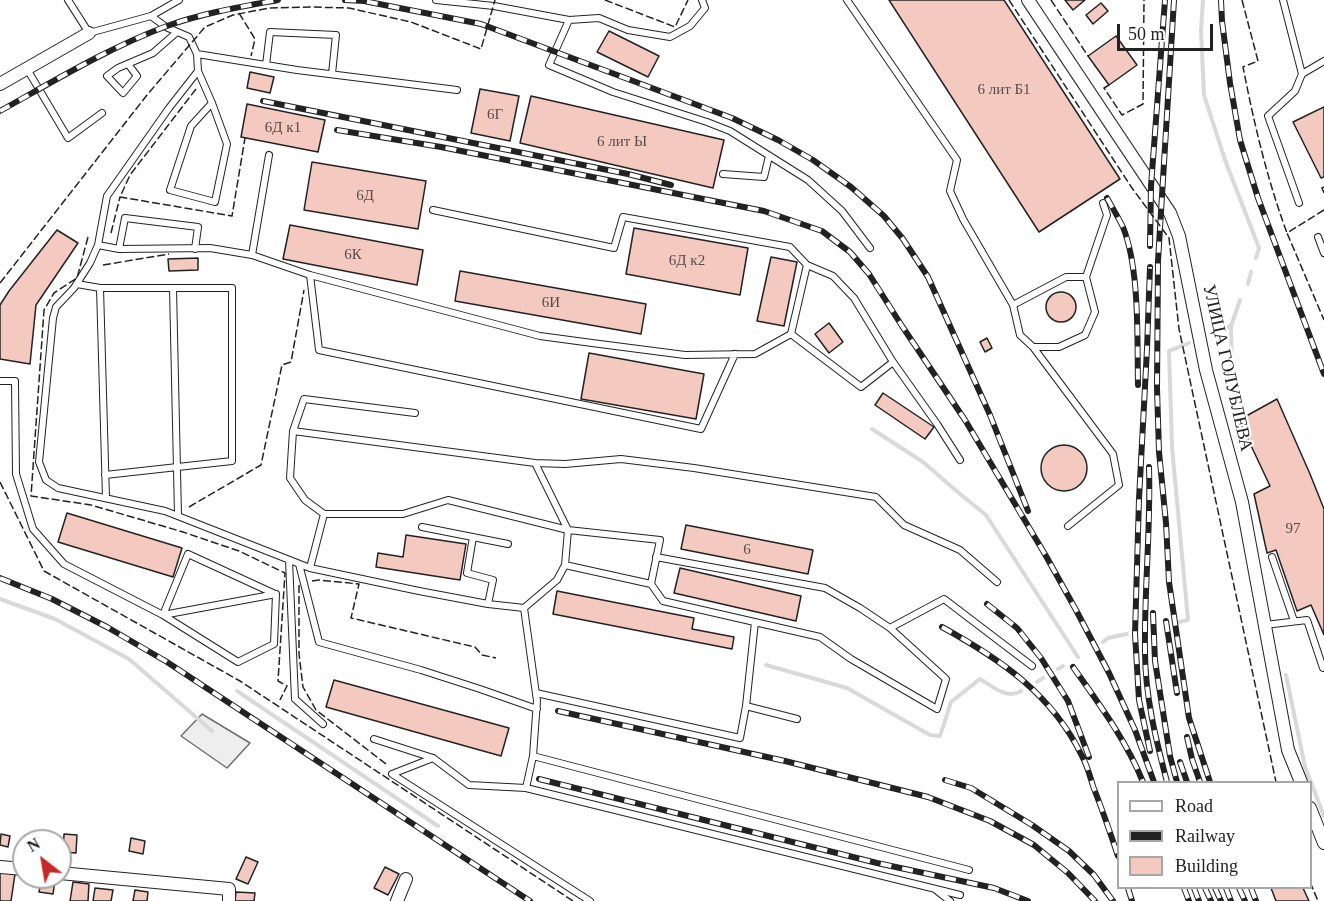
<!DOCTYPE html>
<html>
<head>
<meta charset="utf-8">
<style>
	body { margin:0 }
	#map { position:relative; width:1324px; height:901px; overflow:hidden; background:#fff; font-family:Georgia,serif }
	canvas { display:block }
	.legend { position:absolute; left:1117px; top:781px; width:195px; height:108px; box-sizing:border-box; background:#fff; border:2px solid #a7a7a7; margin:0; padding:8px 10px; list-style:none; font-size:18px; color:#222 }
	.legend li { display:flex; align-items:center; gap:12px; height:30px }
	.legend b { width:30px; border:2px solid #a7a7a7 }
	.north { position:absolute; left:12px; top:829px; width:60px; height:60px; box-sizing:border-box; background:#fff; border:2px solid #a7a7a7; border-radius:50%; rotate:329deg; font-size:16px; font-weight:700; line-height:24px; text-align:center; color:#222 }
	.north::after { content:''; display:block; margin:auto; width:21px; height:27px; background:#c62828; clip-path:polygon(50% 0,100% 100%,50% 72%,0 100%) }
	.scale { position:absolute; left:1117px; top:24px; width:96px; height:27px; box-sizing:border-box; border:3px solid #222; border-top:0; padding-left:8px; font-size:18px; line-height:21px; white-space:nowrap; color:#222; -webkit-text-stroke:4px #fff; paint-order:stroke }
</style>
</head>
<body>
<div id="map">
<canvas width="1324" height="901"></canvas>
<ul class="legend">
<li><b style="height:8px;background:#fff"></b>Road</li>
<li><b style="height:8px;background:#222"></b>Railway</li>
<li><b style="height:16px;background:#f3c9c0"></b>Building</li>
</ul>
<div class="north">N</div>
<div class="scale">50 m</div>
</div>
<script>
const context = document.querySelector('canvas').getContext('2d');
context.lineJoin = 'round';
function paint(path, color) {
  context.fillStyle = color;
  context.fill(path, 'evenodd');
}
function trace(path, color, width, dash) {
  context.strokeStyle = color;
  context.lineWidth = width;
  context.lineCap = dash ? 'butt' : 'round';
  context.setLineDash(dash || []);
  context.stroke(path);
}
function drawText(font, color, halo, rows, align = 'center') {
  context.font = font + ' Georgia,serif';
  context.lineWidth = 4.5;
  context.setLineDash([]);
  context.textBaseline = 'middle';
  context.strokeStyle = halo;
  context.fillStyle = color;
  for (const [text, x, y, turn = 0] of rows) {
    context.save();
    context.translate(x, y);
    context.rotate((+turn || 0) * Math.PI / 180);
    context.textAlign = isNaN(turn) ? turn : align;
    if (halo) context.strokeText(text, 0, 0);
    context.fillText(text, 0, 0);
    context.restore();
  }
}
const green = new Path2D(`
	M202,714l48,29 -23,25 -46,-32z`);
const stream = new Path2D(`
	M1203,0l-2,31 3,64 21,65 34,88 -3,10
	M1248,284l3,-12
	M1210,334l21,-8
	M1232,376l-1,-50 9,-26
	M872,429l51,33 37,32 26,21 92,142
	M0,599l55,20 74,40 83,72
	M1175,623l13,-3 -16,-173 -3,-96 20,-8
	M1103,642l5,-4 19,-4
	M766,665l81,23 83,47 10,1 11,-34 29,-23c12,7 27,21 41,12
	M1058,669l5,-3
	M1286,675l19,92 19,49
	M1037,682l6,-4
	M237,691l201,135`);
const building = new Path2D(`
	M889,0h115l116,179 -81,53z
	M1065,0h20l-12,10z
	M1101,3l7,8 -15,13 -7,-9z
	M609,31l50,25 -11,21 -51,-25z
	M1116,36l21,29 -28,20 -21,-29z
	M250,72l24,5 -4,16 -23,-5z
	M480,89l39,7 -9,45 -39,-8z
	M531,96l193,44 -11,48 -193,-45z
	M247,104l78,16 -7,32 -77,-15z
	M1324,107v70l-3,1 -28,-56z
	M312,162l114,19 -8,48 -114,-19z
	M290,225l133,25 -6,35 -134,-26z
	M634,228l114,20 -8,47 -114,-21z
	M57,230l21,13 -42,62 -6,59 -30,-5v-54l9,-14z
	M771,257l26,5 -13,64 -27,-5z
	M198,258v12l-29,1 -1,-12z
	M460,271l186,33 -5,30 -186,-33z
	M1046 307a15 15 0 1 1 30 0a15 15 0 1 1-30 0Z
	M829,323l14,19 -14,11 -14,-19z
	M987,338l5,10 -7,4 -5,-10z
	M589,353l115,21 -8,45 -115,-20z
	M883,393l51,34 -9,12 -50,-34z
	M1277,399l33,75 14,35v126l-13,-30 -14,6 -21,-61 -9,3 -13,-59 16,-8 -31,-66z
	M1041 468a23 23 0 1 1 46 0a23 23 0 1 1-46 0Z
	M67,513l115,35 -9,29 -115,-35z
	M686,525l127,25 -5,24 -127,-25z
	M406,535l60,9 -6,36 -84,-13 2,-14 25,4z
	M680,568l121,28 -5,25 -122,-28z
	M557,591l137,27 -2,11 42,8 -2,12 -179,-35z
	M334,680l175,48 -8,28 -175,-49z
	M1,834l9,2 -2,11 -8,-2z
	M64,834l13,1 -1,18 -13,-1z
	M25,836l19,2v3h-19z
	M131,838l14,3 -2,13 -14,-3z
	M246,857l12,5 -10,22 -12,-5z
	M385,867l14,7 -11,21 -14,-7z
	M0,872l15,2 -4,27h-11z
	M42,878l13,3 -2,13 -14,-2z
	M73,882l16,2 -1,17h-18z
	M95,888l18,2 -2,11h-18z
	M1271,888h32l6,13h-33z
	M135,890l13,2 -1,9h-14z
	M236,892l19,1 -1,8h-19z`);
const lane = new Path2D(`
	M68,0l21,33 62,-17 28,-16
	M436,0l58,6 75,14
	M702,0l3,8 -15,18 -20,11 -42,-7 -29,-12 -30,2 -20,45 64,27 94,30 23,9 78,49 34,31 28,37
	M847,0l110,160 -7,31 13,28 50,86 7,30 13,12h26l26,-12 10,-23 -9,-35h-20l-53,28
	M1283,0l19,74 22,-13
	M151,16l15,11 23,10 8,17 1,17 -29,37 -62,88 -9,49 -8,18 -16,25 -18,19 -3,11 -14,144 7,18 12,8 107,23 145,57 109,23 69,13 36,4 13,93 -4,55 -7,32 434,107
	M197,54l100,16 160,20
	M128,64l9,12 -14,17 -16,-17 11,-8 35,-15 24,-21
	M266,65l4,-33 66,3 -4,39
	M27,69l41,69 34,-25
	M198,71l14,32 15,41 -12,58 -45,-12 21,-64 21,-23
	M723,174l41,3 5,-21
	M1299,203l-31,-87 27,-25 7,-17
	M433,210l181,38 9,-31 167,30 17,18
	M1318,237l6,16
	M98,245l21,4 91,-1 42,7 58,20 230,61 52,7 93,12 70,-1 36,-20 70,53 32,-25
	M119,249l6,-31 73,9 -3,22
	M252,255l17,-100
	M310,275l9,75 382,79 34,-75
	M1086,277l21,-62 -4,-12
	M77,284l23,4 6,210
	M100,288h132v173l-127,14
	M173,288l5,227
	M791,334l16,-69 26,11 21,22 39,64 44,62 23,36
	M1033,347l80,107 6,31 -51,41
	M0,381h15l1,93 17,55 31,35 99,51 75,47 36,-18 2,-50 -113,21
	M293,431l242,32 33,67 92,10 -9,44 -86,-19
	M535,463l30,1 56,-5 73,9 182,29 28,28 56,25 37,32
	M324,514l-19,-14 -15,-22 3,-47 11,-32 111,14
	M422,527l86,17
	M473,537l-6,36 26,7 -5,24
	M656,557l169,31 35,20 30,20
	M1272,557l22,64
	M289,560l6,139 28,25
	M299,564l20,78 102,28 59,19 57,20
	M310,568l14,-54h79l45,-14 120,30 -3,35 -8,15 -33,28
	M651,584l12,17 157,36 31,22 86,50 9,-30 -56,-51 54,-29 88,67
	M163,615l25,-61 87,40
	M1265,625l42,-5 16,48
	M536,693l204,45 6,-32 9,-84
	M746,706l51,13
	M374,739l59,19 36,27 57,3
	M533,756l436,114
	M433,758l-41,16 198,127
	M936,890l14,11`);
const street = new Path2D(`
	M1028,0l142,213 9,23 27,134 36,132 46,248 13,32
	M0,84l89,-51
	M1310,808l14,35
	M0,867l24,2
	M60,873l169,16v12
	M397,901l9,-22`);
const rail = new Path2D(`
	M345,0l19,1 117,23 251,94 46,22 35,20 38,27 33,29 19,23 25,38 62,138 38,96
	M1174,0l-16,261 -1,127 2,64 7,71 3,59 20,136 21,64
	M1221,0l1,21 8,62 10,57 18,58 66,176
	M263,101l365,73 43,11
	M0,111c54,-30 108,-63 167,-85 36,-13 73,-19 111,-26
	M337,130l104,17 323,64 58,20 28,21 19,22 33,52 63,94 81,136 30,54 33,63 26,57 19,52
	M1107,198c5,9 11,19 16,29 17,43 14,111 15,158
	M1150,246l1,-60 14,-186
	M1149,467c2,61 -5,123 -4,184 0,45 11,89 22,131
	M0,578l52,21 55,28 60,35 363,239
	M987,604l30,24 24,30 27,43 21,56
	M1153,613l2,48 15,95 7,26
	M1166,621l11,72
	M942,627c58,32 110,67 140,129 5,9 8,20 11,30 9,23 17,46 25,70
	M1073,667c26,37 53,73 70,115
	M558,711l227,50 143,36 62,24 44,24 34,28 27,28
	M1187,737l5,22 8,23
	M1150,751l-11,-51 -4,-66 4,-135 8,-150 3,-82
	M1180,762l7,20
	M539,779l338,84 117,25 34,13
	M945,780l26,8 61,37 37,26 25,24 19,26
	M1128,888l4,13
	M1184,888l5,13
	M1194,888l5,13
	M1205,888l6,13
	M1215,888l6,13
	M1226,888l5,13
	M1239,888l6,13
	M1251,888l5,13`);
const fence = new Path2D(`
	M605,0l70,27 13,-27
	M1009,0l123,188 37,50 10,91 97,453
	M1051,0l37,56
	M1242,0l16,61 -15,6c11,56 24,112 44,166
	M239,13l16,26 -4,17
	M1109,85l-5,3 18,27 21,-11 1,-104
	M196,89l-66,86 -10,22 112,19 13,-78
	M1324,187l-2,1 2,5
	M1324,210l-37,23 37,87
	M111,233l9,-36
	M88,237l-11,41 -23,15 -10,17 -13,186 60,9 92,27 56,19 46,22 -7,108 9,5 -7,14
	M103,265l66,-11
	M0,283l147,-188 58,-68 28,-12 36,-7 41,-1 39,1 62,14 70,27 14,-49
	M0,482l44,89 196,110 333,220
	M189,507l72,-42 21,-100 9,-3 13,-72
	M312,581l7,-1 40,4 -8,34 124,29 7,8 14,3
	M299,585v69l4,33 13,23 70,54
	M1310,882l8,19`);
const numberNames = [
	["6 лит Б1",1004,90],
	["6Г",495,115],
	["6Д к1",283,128],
	["6 лит Ы",622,142],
	["6Д",365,196],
	["6К",353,255],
	["6Д к2",687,261],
	["6И",551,303],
	["97",1293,529],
	["6",747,550]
];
const streetNames = [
	["УЛИЦА ГОЛУБЛЕВА",1227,368,77]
];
paint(green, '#eee');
trace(green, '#6f6f6f', 1.5);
trace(stream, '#d9d9d9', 4);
paint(building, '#f3c9c0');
trace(building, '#222', 1.5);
trace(lane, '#222', 8);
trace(street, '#222', 14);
trace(lane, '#fff', 6);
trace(street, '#fff', 12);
trace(rail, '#222', 6);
trace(rail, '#fff', 4, [11]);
trace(fence, '#222', 1.5, [8, 3]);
drawText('15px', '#564c4a', null, numberNames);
drawText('18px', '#222', '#fff', streetNames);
</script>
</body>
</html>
